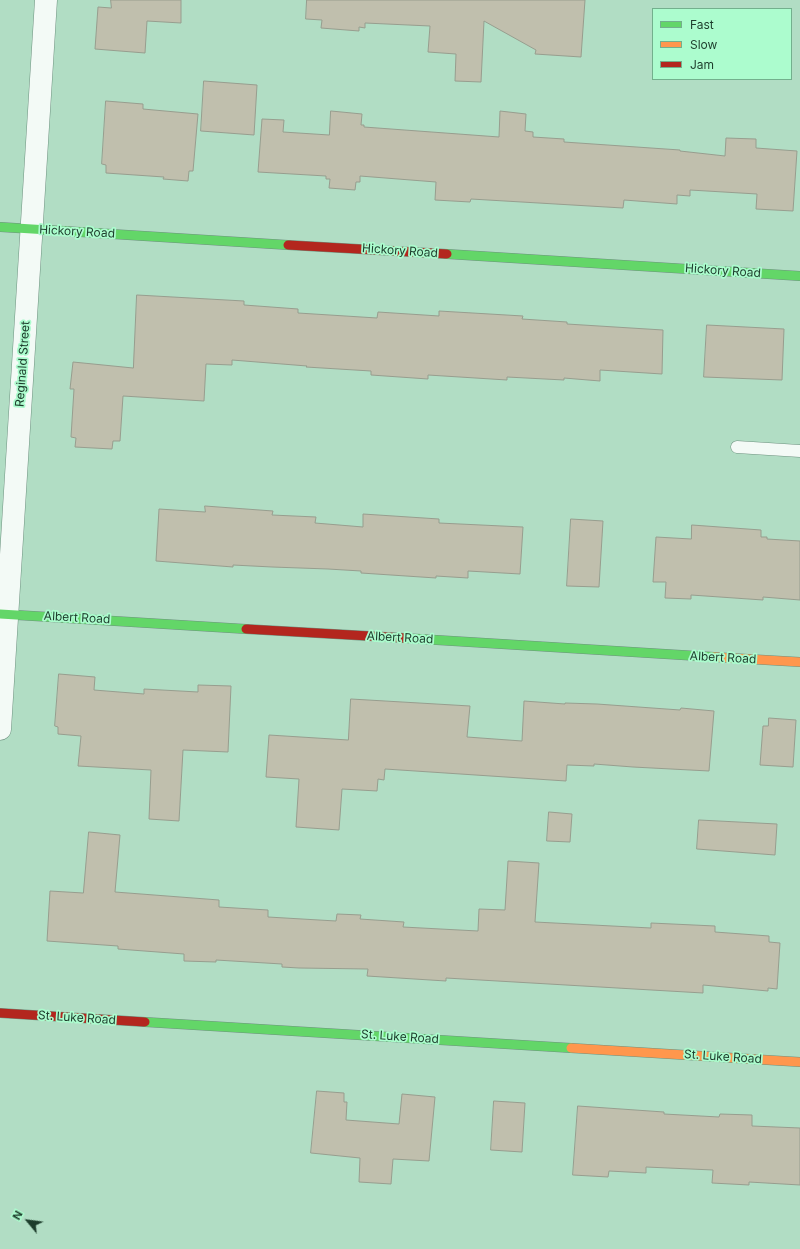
<!DOCTYPE html>
<html>
<head>
<meta charset="utf-8">
<style>
	body { margin:0 }
	#map { position:relative; width:800px; height:1249px; overflow:hidden; background:#b1ddc4; font-family:Inter,sans-serif }
	canvas { display:block }
	.legend { position:absolute; left:652px; top:8px; width:140px; height:72px; box-sizing:border-box; background:#acfcce; border:1px solid #73b08d; margin:0; padding:5px 7px; list-style:none; font-size:12px; color:#1d3d2c }
	.legend li { display:flex; align-items:center; gap:8px; height:20px }
	.legend b { width:20px; border:1px solid #73b08d }
	.north { position:absolute; left:8px; top:1201px; width:40px; height:40px; -webkit-text-stroke:3px #acfcce; paint-order:stroke; rotate:299deg; font-size:11px; font-weight:700; line-height:16px; text-align:center; color:#1d3d2c }
	.north::after { content:''; display:block; margin:auto; width:14px; height:18px; background:#1d3d2c; clip-path:polygon(50% 0,100% 100%,50% 72%,0 100%) }
</style>
</head>
<body>
<div id="map">
<canvas width="800" height="1249"></canvas>
<ul class="legend">
<li><b style="height:5px;background:#63d668"></b>Fast</li>
<li><b style="height:5px;background:#ff974d"></b>Slow</li>
<li><b style="height:5px;background:#b3261e"></b>Jam</li>
</ul>
<div class="north">N</div>
</div>
<script>
const context = document.querySelector('canvas').getContext('2d');
context.lineJoin = 'round';
function paint(path, color) {
  context.fillStyle = color;
  context.fill(path, 'evenodd');
}
function trace(path, color, width, dash) {
  context.strokeStyle = color;
  context.lineWidth = width;
  context.lineCap = dash ? 'butt' : 'round';
  context.setLineDash(dash || []);
  context.stroke(path);
}
function drawText(font, color, halo, rows, align = 'center') {
  context.font = font + ' Inter,sans-serif';
  context.lineWidth = 3.5;
  context.setLineDash([]);
  context.textBaseline = 'middle';
  context.strokeStyle = halo;
  context.fillStyle = color;
  for (const [text, x, y, turn = 0] of rows) {
    context.save();
    context.translate(x, y);
    context.rotate((+turn || 0) * Math.PI / 180);
    context.textAlign = isNaN(turn) ? turn : align;
    if (halo) context.strokeText(text, 0, 0);
    context.fillText(text, 0, 0);
    context.restore();
  }
}
const building = new Path2D(`
	M111,0h70v23l-34,-2 -2,32 -50,-4 3,-42 13,1z
	M307,0h278l-4,57 -46,-3 1,-4 -52,-29 -3,61 -26,-1 1,-27 -28,-2 2,-26 -65,-3v5l-6,-1v4l-38,-3 1,-8 -16,-1z
	M204,81l53,4 -3,50 -53,-4z
	M106,101l37,3v5l55,5 -5,57h-4l-1,10 -25,-2 1,-2 -58,-4v-8l-4,-1z
	M331,111l31,3 -1,11h3v2l135,10 1,-26 26,3 -1,17 8,1v5l31,2v3l116,8v1l45,5 1,-18 30,1v9l41,3 -4,60 -37,-2 1,-15 -67,-4v6l-13,-1v9l-53,-4 -1,8 -152,-9 -1,3 -35,-2 1,-18 -76,-6v6h-4l-1,8 -26,-2 1,-9h-4v-3l-68,-4 4,-53 22,1 -1,12 46,3z
	M137,295l107,6v4l54,4v4l79,5 1,-6 61,4v-5l84,5 -1,3 45,3v2l96,6 -1,44 -62,-4v11l-36,-3v2l-57,-3v3l-79,-5v4l-57,-4v-4l-65,-4 1,-1 -75,-6v5l-26,-1 -2,37 -81,-5 -3,45h-7l-1,8 -37,-2 1,-9 -5,-1 3,-48h-4l3,-27 60,6z
	M707,325l77,4 -2,51 -78,-3z
	M205,506l68,5 -1,4 44,2 -1,6 48,4v-13l76,5v4l84,4 -3,47 -52,-3v7l-32,-2v2l-75,-5v-2l-33,-2 -56,-2 -39,-2v2l-77,-6 3,-52 46,3z
	M571,519l32,2 -4,66 -32,-1z
	M692,525l69,5v7h6v2l33,2v59l-37,-3v3l-72,-5v4l-26,-1 1,-16h-13l3,-45 35,2z
	M59,674l36,3 -1,13 50,4v-5l54,3v-7l33,1 -3,66 -45,-2 -4,71 -30,-2 2,-49 -73,-4 3,-30 -23,-2v-7l-3,-1z
	M351,699l119,7 -3,31 55,4 2,-40 41,3v-1l32,1 83,6 1,-2 33,3 -5,60 -76,-4 -39,-3v2l-27,-1 -1,16 -181,-12 -1,11 -6,-1 -1,12 -35,-2 -3,41 -43,-3 3,-48 -33,-2 3,-42 79,5z
	M769,718l27,2 -3,47 -33,-2 3,-39h5z
	M549,812l23,2 -2,28 -23,-1z
	M699,820l78,4 -2,31 -78,-6z
	M89,832l31,3 -5,57 104,8v7l49,3v7l68,4 1,-7 24,1 -1,4 44,3 -1,5 75,4 1,-22 26,1 3,-49 31,2 -4,59 116,6v-5l64,3v6l54,4v6l11,1 -3,46 -9,-1v3l-65,-6v8l-257,-15v3l-79,-5 1,-7 -69,-1 -17,-1v-3l-66,-4v2l-32,-1v-7l-66,-5v-3l-71,-5 3,-50 33,2z
	M317,1091l27,2v9h3l-1,18 53,4 3,-30 33,3 -6,64 -36,-2 -2,25 -32,-2 1,-24 -49,-5z
	M494,1101l31,2 -3,49 -31,-2z
	M578,1106l86,6v2l55,3 1,-3 32,1v11l48,2v57l-51,-3v3l-37,-2 1,-13 -67,-3v6l-37,-2 -1,6 -35,-2z`);
const lane = new Path2D(`
	M737,447l63,4`);
const street = new Path2D(`
	M0,729l46,-729`);
const fast = new Path2D(`
	M0,227l288,18
	M447,254l353,22
	M0,614l246,15
	M404,638l310,19
	M145,1022l426,26`);
const slow = new Path2D(`
	M714,657l86,5
	M571,1048l229,14`);
const jam = new Path2D(`
	M288,245l159,9
	M246,629l158,9
	M0,1013l145,9`);
const streetNames = [
	["Hickory Road",77,232,3],
	["Hickory Road",400,251,4],
	["Hickory Road",723,271,4],
	["Reginald Street",23,364,-86],
	["Albert Road",77,618,3],
	["Albert Road",400,638,3],
	["Albert Road",723,658,3],
	["St. Luke Road",77,1018,4],
	["St. Luke Road",400,1037,4],
	["St. Luke Road",723,1057,4]
];
paint(building, '#c0bfad');
trace(building, '#979d8e', 1);
trace(lane, '#6d917f', 13);
trace(street, '#6d917f', 23);
trace(fast, '#6d917f', 10);
trace(slow, '#6d917f', 10);
trace(jam, '#6d917f', 10);
trace(lane, '#f3faf6', 12);
trace(street, '#f3faf6', 22);
trace(fast, '#63d668', 9);
trace(slow, '#ff974d', 9);
trace(jam, '#b3261e', 9);
drawText('12px', '#1d3d2c', '#acfcce', streetNames);
</script>
</body>
</html>
